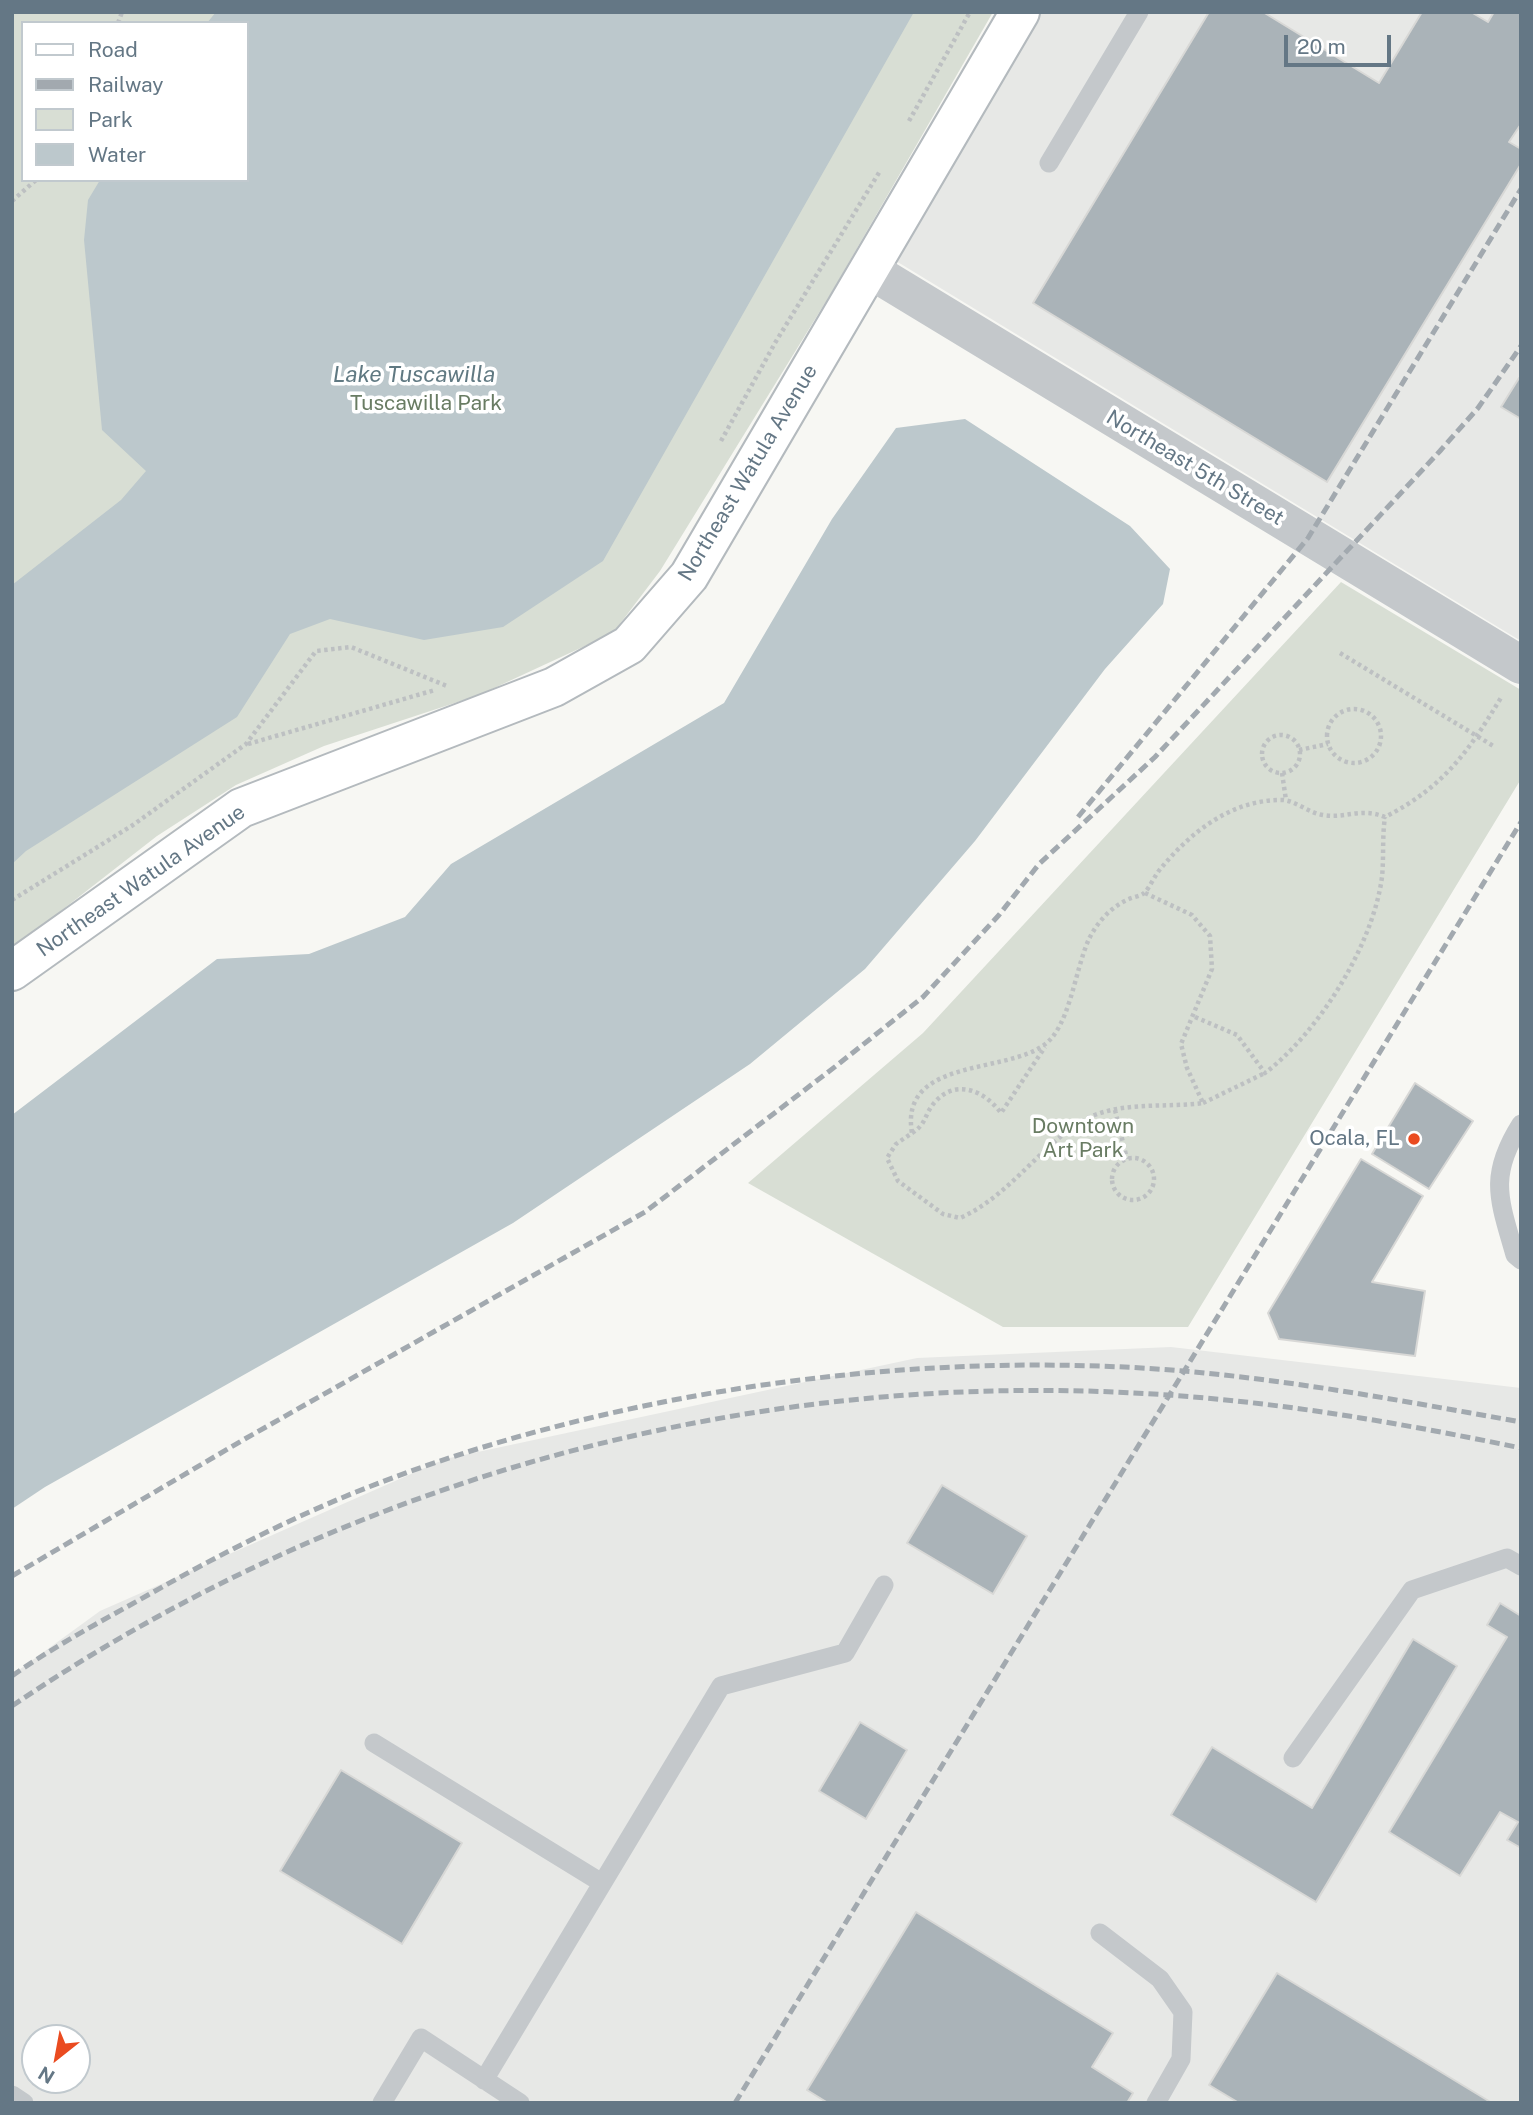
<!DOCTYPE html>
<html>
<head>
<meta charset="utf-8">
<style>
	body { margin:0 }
	#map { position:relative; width:1533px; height:2115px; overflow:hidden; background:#f7f7f3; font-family:"Public Sans",sans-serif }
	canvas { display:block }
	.frame { position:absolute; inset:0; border:14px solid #647785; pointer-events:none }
	.legend { position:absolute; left:21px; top:21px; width:228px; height:161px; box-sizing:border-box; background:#fff; border:2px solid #c1c9ce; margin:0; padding:9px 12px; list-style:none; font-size:21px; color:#647785 }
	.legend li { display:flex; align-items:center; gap:14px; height:35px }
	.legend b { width:35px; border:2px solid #c1c9ce }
	.north { position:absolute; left:21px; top:2024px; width:70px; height:70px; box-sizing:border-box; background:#fff; border:2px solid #c1c9ce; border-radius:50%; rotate:211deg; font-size:19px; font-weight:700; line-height:28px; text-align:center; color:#647785 }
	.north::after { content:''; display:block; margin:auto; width:24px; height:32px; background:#ea4b20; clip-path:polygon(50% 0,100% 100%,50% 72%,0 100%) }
	.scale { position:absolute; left:1284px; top:35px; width:107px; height:32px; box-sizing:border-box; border:4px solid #647785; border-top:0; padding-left:9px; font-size:21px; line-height:24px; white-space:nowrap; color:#647785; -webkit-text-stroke:5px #fff; paint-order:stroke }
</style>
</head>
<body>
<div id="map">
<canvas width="1533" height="2115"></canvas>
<div class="frame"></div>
<ul class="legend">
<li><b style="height:9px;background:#fff"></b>Road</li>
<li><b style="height:9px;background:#a2a9af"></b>Railway</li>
<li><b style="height:19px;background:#d8ded4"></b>Park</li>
<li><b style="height:19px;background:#bcc8cc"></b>Water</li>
</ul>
<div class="north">N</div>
<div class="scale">20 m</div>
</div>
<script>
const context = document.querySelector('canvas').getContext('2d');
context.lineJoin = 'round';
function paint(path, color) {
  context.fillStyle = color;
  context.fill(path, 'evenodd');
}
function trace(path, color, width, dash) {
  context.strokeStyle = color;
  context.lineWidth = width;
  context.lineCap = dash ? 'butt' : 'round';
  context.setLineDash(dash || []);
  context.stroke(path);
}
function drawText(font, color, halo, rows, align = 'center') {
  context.font = font + ' "Public Sans",sans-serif';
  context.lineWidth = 7;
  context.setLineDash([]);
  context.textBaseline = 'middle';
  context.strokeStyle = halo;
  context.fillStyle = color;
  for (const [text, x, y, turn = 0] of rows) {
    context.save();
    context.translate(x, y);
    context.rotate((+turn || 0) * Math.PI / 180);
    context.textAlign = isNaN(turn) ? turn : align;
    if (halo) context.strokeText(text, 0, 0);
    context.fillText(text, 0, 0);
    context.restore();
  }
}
const built = new Path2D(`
	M1040,12h481v629l-625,-380z
	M1171,1347l350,41v715h-1509v-428l88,-64 345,-152 472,-101zM35,2038h42v42h-42z`);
const green = new Path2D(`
	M12,12h981l-160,278 -173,281 -47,62 -134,62 -155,51 -88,39 -79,51 -145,113zM23,23h224v157h-224z
	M1341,582l180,108v89l-333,548h-185l-255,-144 175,-150z`);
const water = new Path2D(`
	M216,12h698l-311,549 -100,66 -79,13 -94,-21 -40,15 -53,83 -211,134 -14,13v-279l109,-85 25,-29 -44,-41 -18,-190 4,-40 12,-20h147v-157h-40z
	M965,419l165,107 40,43 -7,35 -58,65 -130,172 -110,128 -115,95 -237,159 -468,264 -33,22v-394l205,-156 92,-5 96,-37 46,-53 273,-161 108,-184 64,-91z`);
const building = new Path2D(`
	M1209,12h54l116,71 43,-71h49l17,10 6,-10h27v112l-12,18 12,7v15l-194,318 -294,-179z
	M1519,378l2,1v40l-20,-12z
	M1415,1083l58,38 -44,68 -57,-35z
	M1361,1159l62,37 -51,86 53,9 -10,65 -136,-17 -11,-26z
	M942,1485l85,51 -34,58 -86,-51z
	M1500,1603l21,13v232l-14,-8 11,-18 -18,-10 -40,64 -71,-44 118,-195 -20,-12z
	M1413,1639l44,27 -141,236 -145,-87 41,-68 100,61z
	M860,1722l47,28 -41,69 -47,-28z
	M341,1770l121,73 -60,101 -122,-73z
	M916,1912l197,121 -21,34 41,26 -6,10h-299l-21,-13z
	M1277,1973l60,36 155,94h-253l-30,-18z`);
const path = new Path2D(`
	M118,23l4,-11
	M909,121l61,-109
	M12,201l24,-21
	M721,441l54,-98 105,-172
	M1340,653l155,94
	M1327 736a27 27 0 1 1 54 0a27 27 0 1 1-54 0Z
	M1262 754a19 19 0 1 1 38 0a19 19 0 1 1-38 0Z
	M248,744l187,-54
	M1299,750l29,-6
	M1282,773l4,27
	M1145,893l47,22 18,21 2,33 -31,75 6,24 16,35c-37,5 -83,-2 -117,16 -46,26 -76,77 -126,99l-17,-4 -45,-33 -11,-23 9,-14 16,-11c-13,-75 93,-59 132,-88 26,-18 31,-76 45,-106 9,-18 22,-32 40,-40 4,-2 12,-3 15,-6 6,-5 11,-19 18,-26 30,-36 71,-68 121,-67 13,1 26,13 40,15 23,4 37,-8 62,2 59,-30 84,-66 117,-121
	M12,900l121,-75 113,-81 70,-93 35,-4 96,39
	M1195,1017l42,18 28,38c54,-41 108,-128 117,-196 2,-20 0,-40 3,-60
	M1203,1103l62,-30
	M1115,1110l12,49
	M912,1133c15,-9 12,-19 23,-31 21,-24 50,-11 66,11l44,-66
	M1112 1179a21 21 0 1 1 42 0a21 21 0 1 1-42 0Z`);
const lane = new Path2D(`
	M1049,163l90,-151
	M1521,1124c-33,52 -22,75 -6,131l6,5
	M374,1743l228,140
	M1293,1758l119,-168 95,-32 14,8
	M1100,1933l60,46 23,33 -2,47 -25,44
	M484,2080l237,-394 124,-33 39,-68
	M12,2095l12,8
	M382,2103l39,-65 99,65`);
const street = new Path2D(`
	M870,270l651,395`);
const secondary = new Path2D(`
	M12,971l229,-163 313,-121 75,-42 60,-69 331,-564`);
const rail = new Path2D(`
	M1078,817l230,-279 213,-349
	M12,1576l231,-136 402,-228 191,-146 87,-69 76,-82 40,-51 116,-107 285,-306 38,-43 43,-62
	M12,1676c44,-31 90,-55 136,-81 62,-35 125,-68 191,-96 256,-107 570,-151 845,-128 113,10 225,31 337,51
	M12,1706c340,-231 746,-340 1156,-311 118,8 237,29 353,53
	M735,2103l786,-1281`);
const markers = [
	[1414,1139,7,"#ea4b20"]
];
const parkNames = [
	["Tuscawilla Park",426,404],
	["Downtown",1083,1127],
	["Art Park",1083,1151]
];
const streetNames = [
	["Northeast 5th Street",1195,468,31],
	["Northeast Watula Avenue",748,473,-59],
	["Northeast Watula Avenue",141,881,-35]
];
const poiNames = [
	["Ocala, FL",1400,1139]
];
const waterNames = [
	["Lake Tuscawilla",414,375]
];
paint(built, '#e7e8e6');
paint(green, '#d8ded4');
paint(water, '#bcc8cc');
paint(building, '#aab3b8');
trace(building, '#d8d8d6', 2);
trace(secondary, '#b4babe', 42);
trace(path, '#bdc0c2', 4.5, [3.5, 3.5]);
trace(lane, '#c4c8cb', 19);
trace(street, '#c4c8cb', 38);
trace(secondary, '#fff', 38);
trace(rail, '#a2a9af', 5, [10, 5]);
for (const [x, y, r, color] of markers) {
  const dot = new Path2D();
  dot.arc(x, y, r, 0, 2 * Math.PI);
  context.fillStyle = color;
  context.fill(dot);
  trace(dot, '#fff', 2.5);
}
drawText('21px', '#697c63', '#fff', parkNames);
drawText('21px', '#647785', '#fff', streetNames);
drawText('21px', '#647785', '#fff', poiNames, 'right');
drawText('italic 23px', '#607982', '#fff', waterNames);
</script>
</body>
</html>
